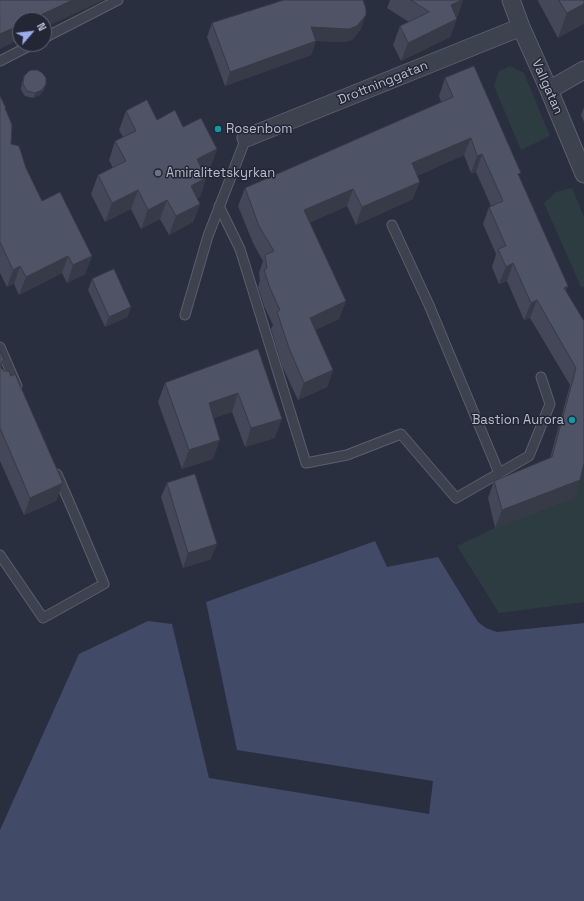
<!DOCTYPE html>
<html>
<head>
<meta charset="utf-8">
<style>
	body { margin:0 }
	#map { position:relative; width:584px; height:901px; overflow:hidden; background:#2a2f3f; font-family:"Space Grotesk",sans-serif }
	canvas { display:block }
	.north { position:absolute; left:12px; top:12px; width:40px; height:40px; box-sizing:border-box; background:#222635; border:1px solid #5f6271; border-radius:50%; rotate:62deg; font-size:11px; font-weight:700; line-height:16px; text-align:center; color:#babdca }
	.north::after { content:''; display:block; margin:auto; width:14px; height:18px; background:#9caded; clip-path:polygon(50% 0,100% 100%,50% 72%,0 100%) }
</style>
</head>
<body>
<div id="map">
<canvas width="584" height="901"></canvas>
<div class="north">N</div>
</div>
<script>
const context = document.querySelector('canvas').getContext('2d');
context.lineJoin = 'round';
function paint(path, color) {
  context.fillStyle = color;
  context.fill(path, 'evenodd');
}
function trace(path, color, width, dash) {
  context.strokeStyle = color;
  context.lineWidth = width;
  context.lineCap = dash ? 'butt' : 'round';
  context.setLineDash(dash || []);
  context.stroke(path);
}
function drawText(font, color, halo, rows, align = 'center') {
  context.font = font + ' "Space Grotesk",sans-serif';
  context.lineWidth = 3;
  context.setLineDash([]);
  context.textBaseline = 'middle';
  context.strokeStyle = halo;
  context.fillStyle = color;
  for (const [text, x, y, turn = 0] of rows) {
    context.save();
    context.translate(x, y);
    context.rotate((+turn || 0) * Math.PI / 180);
    context.textAlign = isNaN(turn) ? turn : align;
    if (halo) context.strokeText(text, 0, 0);
    context.fillText(text, 0, 0);
    context.restore();
  }
}
const green = new Path2D(`
	M510,66l14,7 26,63 -29,14 -27,-64 5,-15z
	M572,188l12,29v70h-3l-37,-84 12,-11z
	M584,455v147l-85,11 -42,-67 38,-18 78,-30z`);
const water = new Path2D(`
	M375,541l12,26 51,-10 40,65 8,6 11,4 87,-9v278h-584v-71l79,-176 69,-33 24,3 37,154 220,36 4,-33 -196,-31 -31,-148z`);
const service = new Path2D(`
	M44,38l74,-38
	M0,61l33,-17
	M219,206l21,43 66,214 41,-8 54,-21 55,64 73,-42 21,-52 -9,-27
	M392,225l37,80 70,168
	M185,315l23,-79 38,-98
	M0,347l17,39
	M0,555l43,63 61,-34 -30,-71 -17,-39`);
const minor = new Path2D(`
	M511,0l10,27 28,63 35,84
	M549,90l35,-20
	M246,138l275,-111`);
const wall = new Path2D(`
	M390,0h73l-13,37 -49,24 -8,-16 7,-19 9,-4 -22,-14z
	M538,0h46l-26,38 -20,-37z
	M212,23l149,6 -9,11 -8,2 -28,-1 -5,14 -86,31 -18,-49z
	M24,76l22,8 -2,6 -4,5 -7,3 -8,-2 -4,-6 1,-8z
	M445,78l74,98 49,110 -2,5 18,30 -4,159 -6,18 -79,30 -7,-30 6,-17 56,-23 20,-73 -40,-67 -6,2 -17,-39 -8,3 -7,-17 4,-13 -13,-30 6,-17 2,-1 -15,-34 -5,1 -7,-18 -47,21 -4,23 -57,26 -9,-19 -38,17 37,78 -7,18 -24,11 18,40 -6,17 -29,13 -16,-34 -11,-37 2,-4 -9,-19 -6,-19 2,-6 -1,-8 4,-12 -10,-18 -15,-37 7,-18 196,-86 -2,-6z
	M0,96l5,13 6,35 15,24 16,33 50,55 -7,18 -18,9 -5,-10 -43,22 -5,-11 -7,3 -7,-14z
	M584,107v15l-3,-7z
	M126,111l57,16 34,22 -7,19 -7,3 3,7 -6,19 -3,1 3,6 -7,18 -24,13 -9,-16 -19,10 -10,-20 -26,13 -14,-28 7,-19 15,-7 -4,-8 6,-19 8,-4 -4,-7z
	M92,279l39,28 -4,10 -22,10 -17,-37z
	M258,349l17,89 -30,9 -13,-35 -19,6v41l-31,10 -24,-67 7,-19z
	M0,351l1,17 62,115 -7,18 -32,14 -24,-54z
	M167,483l44,76 -28,9 -22,-71z`);
const shadedWall = new Path2D(`
	M73,0h31l-60,28v-8h-14z
	M462,0h1l-7,18 -5,-13z
	M584,4v20l-26,14 9,-25z
	M366,15l-5,14 -9,11 -8,2 -28,-1 -5,14 -86,31 5,-14 81,-45z
	M457,19l-7,18 -49,24 7,-18z
	M20,25v14l-20,10v-15z
	M46,84l-2,6 -4,5 -7,3 2,-5z
	M471,138l-7,17 -58,26 6,-18z
	M217,149l-7,19 -20,10 7,-19z
	M482,154l-6,18 -5,1 6,-17z
	M206,178l-6,19 -16,8 7,-19z
	M420,182l-7,17 -57,26 6,-18z
	M353,189l-6,17 -50,22 7,-18z
	M138,190l-7,19 -26,13 7,-19z
	M167,200l-7,19 -19,10 7,-19z
	M200,204l-7,18 -24,13 7,-19z
	M68,256l-6,17 -43,22 7,-18z
	M92,256l-7,18 -18,9 6,-18z
	M513,263l-6,18 -8,3 7,-17z
	M20,266l-6,18 -7,3 6,-17z
	M568,286l-6,18 2,-16z
	M537,300l-7,18 -6,2 7,-17z
	M346,301l-7,18 -36,16 7,-17z
	M131,307l-4,10 -22,10 4,-10z
	M333,370l-6,17 -29,13 6,-17z
	M238,393l-6,19 -30,10 7,-19z
	M282,419l-7,19 -30,9 6,-19z
	M220,440l-7,19 -31,10 7,-19z
	M580,480l-6,18 -79,30 7,-18z
	M63,483l-7,18 -32,14 6,-17z
	M217,544l-6,15 -28,9 5,-15z`);
const building = new Path2D(`
	M0,0h73l-43,20h-10v5l-20,9z
	M284,0h79l3,9v6l-9,11 -8,3 -38,-2 5,14 -86,31 -18,-49z
	M411,0h51l-11,5 6,14 -49,24 -8,-17 29,-14z
	M559,0h25v4l-17,9z
	M474,66l47,107 -3,1 50,112 -4,2 20,33v142l-4,17 -78,30 -8,-29 58,-24 24,-89 -39,-68 -6,3 -18,-40 -7,4 -8,-18 8,-3 -17,-39 14,-6 -21,-47 -5,2 -6,-18 -59,25 8,19 -58,25 -9,-18 -49,21 42,91 -36,17 23,52 -29,13 -15,-35 -12,-36 3,-2 -10,-22 -6,-18 3,-2 -2,-13 9,-4 -15,-25 -14,-38 208,-91 -8,-19z
	M33,70h4l4,2 2,2 3,4v6l-4,6 -7,3 -8,-2 -4,-7 1,-8 5,-5z
	M0,96l6,12h-1l7,17 -1,19 8,2 7,22 16,33 18,-9 32,64 -19,9 -5,-9 -42,21 -6,-11 -7,4 -13,-28z
	M147,100l10,20 18,-10 8,17 18,-9 16,31 -20,10 9,19 -15,8 9,18 -24,12 -9,-16 -19,10 -10,-20 -26,13 -14,-28 28,-14 -11,-20 21,-10 -10,-20z
	M114,269l17,38 -22,10 -17,-38z
	M258,349l24,70 -31,9 -13,-35 -29,10 11,37 -31,10 -24,-67z
	M0,351l4,9 -3,2v6l3,3h5l2,5 4,-2 48,109 -33,15 -30,-70z
	M195,474l22,70 -29,9 -21,-70z`);
const markers = [
	[218,129,4,"#0f9aa8"],
	[158,173,4,"#6b7280"],
	[572,420,4,"#0f9aa8"]
];
const streetNames = [
	["Drottninggatan",383,83,-22],
	["Vallgatan",547,87,66]
];
const poiNames = [
	["Rosenbom",226,129],
	["Amiralitetskyrkan",166,173],
	["Bastion Aurora",564,420,"right"]
];
paint(green, '#2d3c41');
paint(water, '#414a66');
trace(service, '#5b5f6d', 11);
trace(minor, '#5b5f6d', 19);
trace(service, '#3d424f', 9);
trace(minor, '#3d424f', 17);
paint(wall, '#434757');
paint(shadedWall, '#373a47');
paint(building, '#4e5365');
trace(building, '#373a47', 1);
for (const [x, y, r, color] of markers) {
  const dot = new Path2D();
  dot.arc(x, y, r, 0, 2 * Math.PI);
  context.fillStyle = color;
  context.fill(dot);
  trace(dot, '#222635', 1.5);
}
drawText('13px', '#babdca', '#222635', streetNames);
drawText('13px', '#babdca', '#222635', poiNames, 'left');
</script>
</body>
</html>
